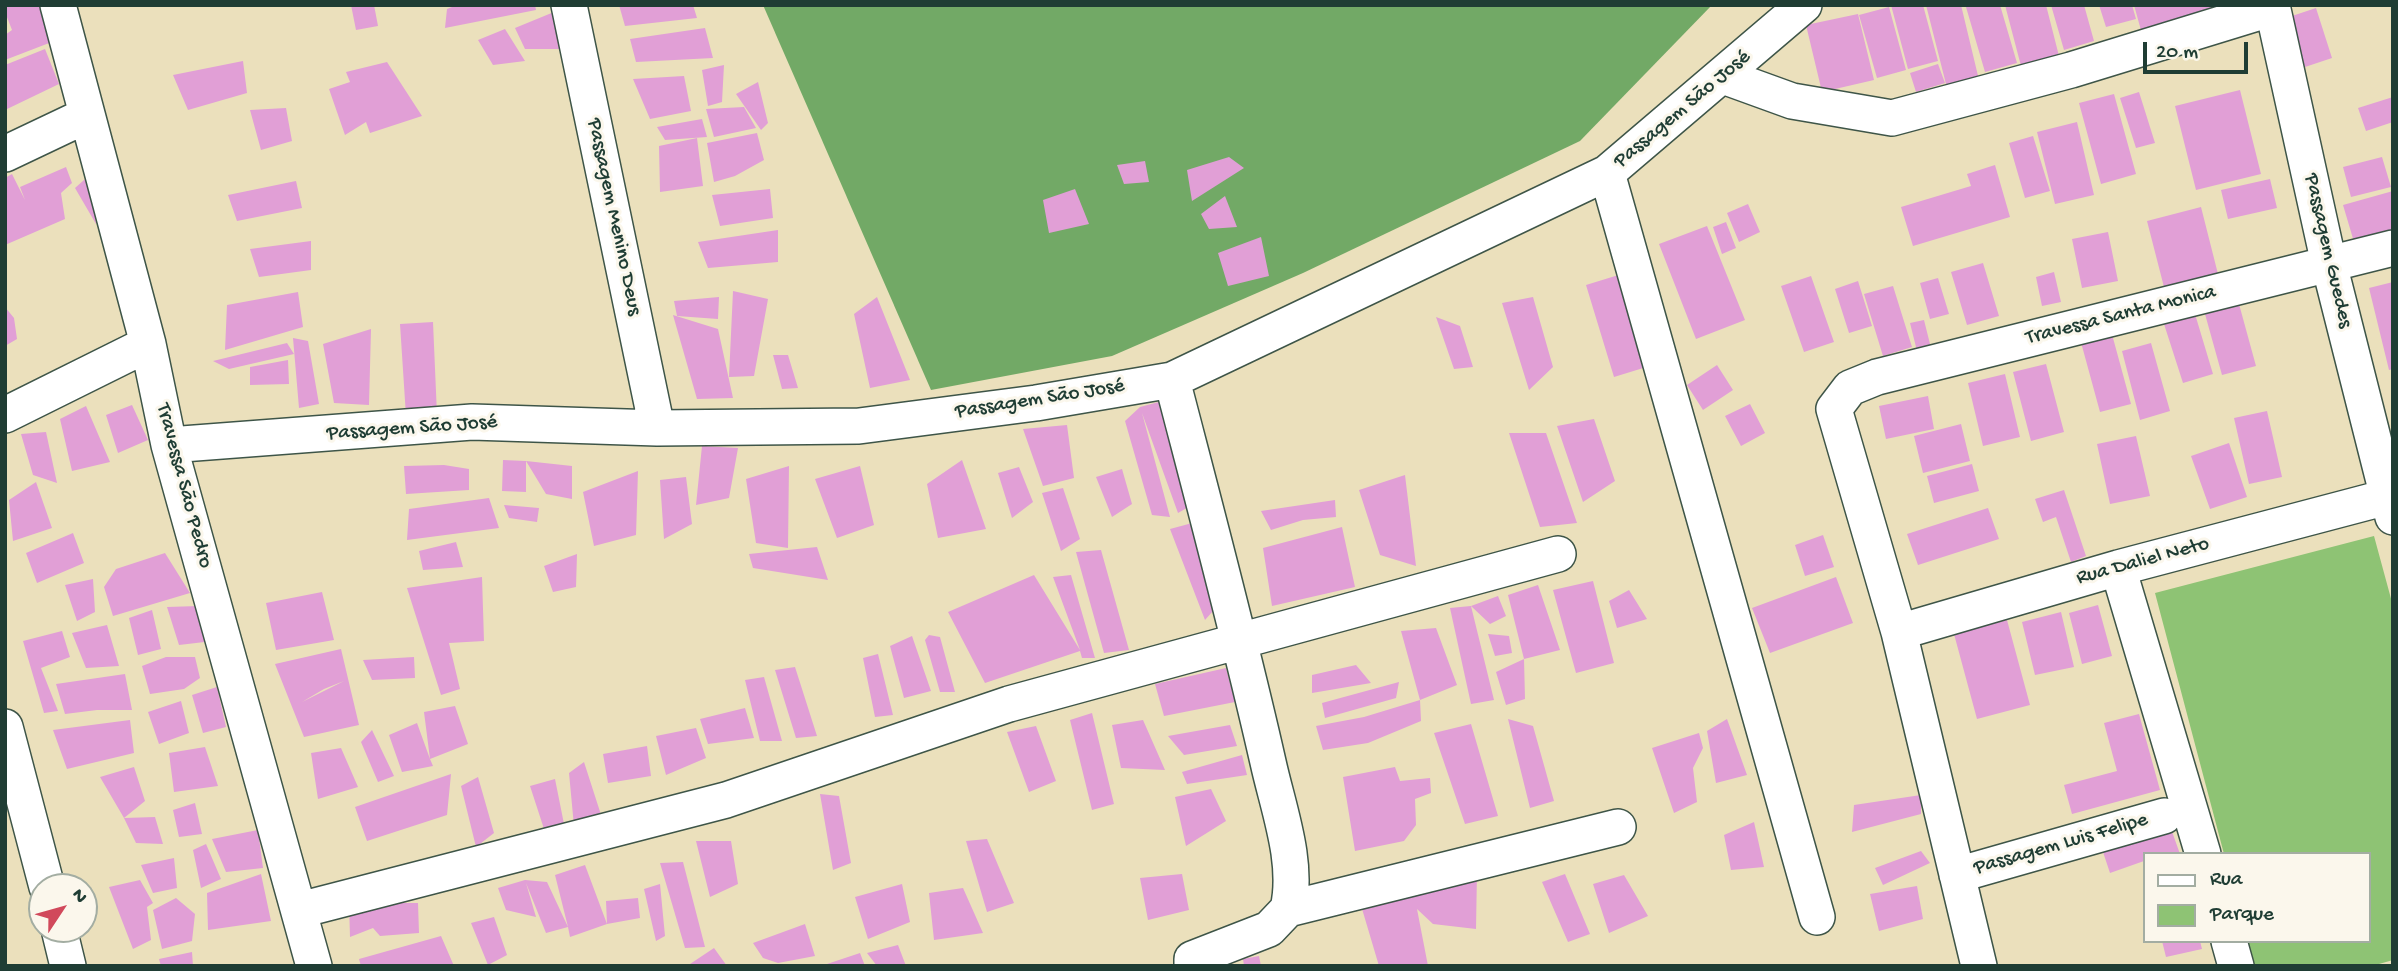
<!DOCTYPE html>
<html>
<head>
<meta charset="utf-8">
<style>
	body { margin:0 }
	#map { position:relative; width:2398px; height:971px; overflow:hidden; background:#ebe0bc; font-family:"Gochi Hand",sans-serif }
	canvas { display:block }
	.frame { position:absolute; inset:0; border:7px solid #1f3d34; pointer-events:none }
	.legend { position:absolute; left:2143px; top:852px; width:228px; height:91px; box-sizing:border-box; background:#fbf7ec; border:2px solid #a3ada2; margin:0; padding:9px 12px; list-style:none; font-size:21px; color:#1f3d34 }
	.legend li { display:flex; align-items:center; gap:14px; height:35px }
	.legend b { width:35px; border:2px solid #a3ada2 }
	.north { position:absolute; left:28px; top:873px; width:70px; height:70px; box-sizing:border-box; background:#fbf7ec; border:2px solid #a3ada2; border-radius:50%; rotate:54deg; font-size:19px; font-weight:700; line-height:28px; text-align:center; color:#1f3d34 }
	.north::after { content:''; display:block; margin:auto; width:24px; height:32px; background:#d1495b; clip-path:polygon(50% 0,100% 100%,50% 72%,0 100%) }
	.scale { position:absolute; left:2143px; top:42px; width:105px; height:32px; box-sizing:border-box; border:4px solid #1f3d34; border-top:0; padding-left:9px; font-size:21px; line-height:24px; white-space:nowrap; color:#1f3d34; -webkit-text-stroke:5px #fbf7ec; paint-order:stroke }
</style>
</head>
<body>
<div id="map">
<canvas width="2398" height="971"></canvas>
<div class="frame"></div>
<ul class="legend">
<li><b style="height:9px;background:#fff"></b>Rua</li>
<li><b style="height:19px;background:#8ec374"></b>Parque</li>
</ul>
<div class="north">N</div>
<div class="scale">20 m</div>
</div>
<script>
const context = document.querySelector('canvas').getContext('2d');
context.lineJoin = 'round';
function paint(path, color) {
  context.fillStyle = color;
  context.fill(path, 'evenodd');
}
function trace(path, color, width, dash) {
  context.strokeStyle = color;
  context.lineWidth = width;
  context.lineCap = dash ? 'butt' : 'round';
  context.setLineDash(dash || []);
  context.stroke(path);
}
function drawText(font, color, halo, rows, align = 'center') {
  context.font = font + ' "Gochi Hand",sans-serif';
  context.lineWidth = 6;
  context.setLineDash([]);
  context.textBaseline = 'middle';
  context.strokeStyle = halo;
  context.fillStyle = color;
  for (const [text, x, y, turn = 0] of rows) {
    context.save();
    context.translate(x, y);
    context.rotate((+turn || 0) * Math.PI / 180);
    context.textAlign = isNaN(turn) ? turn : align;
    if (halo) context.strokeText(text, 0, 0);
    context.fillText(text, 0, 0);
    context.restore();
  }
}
const green = new Path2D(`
	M2374,536l19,70v354l-21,6h-119l-6,-25h121v-87h-144l-69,-261z`);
const forest = new Path2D(`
	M763,5h949l-132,136 -277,132 -191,83 -181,34z`);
const building = new Path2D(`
	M6,5h40l11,35 -52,20v-25l7,-5 -7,-18z
	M351,5h23l4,21 -22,4z
	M457,5h78l1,5 -91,18 2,-19z
	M619,5h74l4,13 -72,8z
	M1891,5h32l15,56 -30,8z
	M1926,5h35l18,75 -32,8z
	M1971,5h29l17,58 -32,9 -19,-65z
	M2005,5h41l13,51 -38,10z
	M2051,5h33l10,36 -30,9z
	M2099,5h33l4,14 -30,8z
	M2134,5h104l-96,29z
	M1889,7l17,63 -29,8 -18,-63z
	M2316,8l16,50 -27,9 -16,-50z
	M554,12l14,37h-43l-10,-21z
	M1858,14l16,66 -52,12 -16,-67z
	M705,28l8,30 -77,4 -6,-23z
	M505,29l20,32 -32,4 -15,-25z
	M45,49l14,35 -54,26v-45z
	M243,61l4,32 -59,17 -15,-35z
	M387,62l35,54 -52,17 -4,-11 -21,13 -16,-46 21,-7 -4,-10z
	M1938,64l7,19 -29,9 -6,-19z
	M724,65l-2,37 -14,4 -6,-36z
	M684,76l7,35 -41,8 -17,-40z
	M758,82l10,41 -7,7 -25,-36z
	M2240,90l21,84 -65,16 -21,-84z
	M2139,92l16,51 -19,5 -16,-50z
	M2114,94l22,80 -35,10 -22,-81z
	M2393,97v25l-27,9 -8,-23z
	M744,107l12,21 -42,9 -8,-28z
	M286,108l6,33 -31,9 -11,-40z
	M702,119l5,18 -42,3 -8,-13z
	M2077,122l17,73 -39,9 -18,-72z
	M757,133l7,27 -29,16 -21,6 -7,-39z
	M2033,136l17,55 -25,7 -16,-55z
	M697,138l6,48 -43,6 -1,-46z
	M1229,157l15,11 -52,33 -5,-31z
	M2382,157l9,30 -40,10 -8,-30z
	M1145,161l4,21 -25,2 -7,-19z
	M1995,165l15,52 -97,29 -12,-39 70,-21 -4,-12z
	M66,167l6,16 -11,10 4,26 -60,26v-67l7,-4 13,26 -5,-13z
	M93,172l3,52 -21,-36z
	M2270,179l7,29 -49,11 -7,-29z
	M296,181l6,27 -65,13 -9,-26z
	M770,189l3,29 -53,8 -8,-31z
	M1075,189l14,35 -40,9 -6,-33z
	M2393,191v41l-39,10 -11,-37z
	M1225,196l12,31 -28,2 -8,-15z
	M1748,204l12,28 -21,10 -12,-29z
	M2201,207l18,71 -54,13 -18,-70z
	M1726,222l10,26 -14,6 -9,-27z
	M1707,226l38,94 -49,19 -37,-95z
	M778,230v32l-70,6 -10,-26z
	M2108,232l10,49 -36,7 -10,-49z
	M1261,237l8,39 -41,10 -10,-33z
	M311,241v29l-52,7 -9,-28z
	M1983,263l16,53 -32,9 -16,-53z
	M2054,272l7,30 -19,4 -6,-29z
	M1625,273l28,92 -39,12 -28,-92z
	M1811,276l23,66 -30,10 -23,-66z
	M1938,278l11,36 -19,5 -10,-36z
	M1858,281l14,45 -23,7 -14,-44z
	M2393,282v87l-4,1 -20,-82z
	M1893,286l19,61 -29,9 -19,-62z
	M733,291l35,8 -14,77 -25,1z
	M298,292l5,35 -78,23 2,-45z
	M719,297l-1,22 -41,-3 -3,-15z
	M877,297l33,83 -40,8 -16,-74z
	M1533,297l20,70 -24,23 -27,-87z
	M2239,304l17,62 -34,9 -17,-61z
	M5,307l9,11 3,21 -12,7z
	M2195,314l18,60 -30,9 -19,-59z
	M673,315l45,14 15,69 -36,1z
	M1436,317l24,9 13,41 -19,2z
	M1924,320l9,36 -14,3 -9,-36z
	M433,322l4,93 -31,1 -6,-92z
	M2110,327l21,77 -31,8 -21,-77z
	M371,329l-2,76 -35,-2 -11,-59z
	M293,338l15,3 11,63 -20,4z
	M287,343l7,11 -65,15 -16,-8z
	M2151,343l19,68 -30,9 -18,-69z
	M773,355h15l10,33 -16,1z
	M288,360l1,24 -39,1v-18z
	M2046,364l18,68 -33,9 -18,-69z
	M1717,365l16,25 -30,20 -16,-25z
	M2005,374l15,63 -37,9 -15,-63z
	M1928,396l6,33 -48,10 -7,-33z
	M1170,399l29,102 -21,12 -36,-100 28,104 -18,-2 -27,-94 15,-14z
	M1750,404l15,29 -24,13 -16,-30z
	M132,405l16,35 -30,13 -12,-38z
	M86,406l24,56 -38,9 -12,-52z
	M2267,411l15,66 -33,7 -15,-66z
	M1594,419l21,62 -32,21 -26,-76z
	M1961,424l9,37 -47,12 -9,-37z
	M1067,425l7,53 -31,8 -20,-57z
	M46,432l11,51 -24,-8 -12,-41z
	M1509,433h37l31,90 -37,4z
	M2136,436l14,60 -40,8 -13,-60z
	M2229,443l18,54 -37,12 -19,-53z
	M702,446l36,2 -9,50 -33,7z
	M503,460l23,1v31l-24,-1z
	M962,460l24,69 -48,9 -11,-54z
	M526,461l46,5v33l-26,-5z
	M1972,464l7,27 -45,12 -7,-27z
	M444,465l25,4v21l-63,4 -2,-28z
	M789,466l-1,82 -32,-5 -10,-64z
	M860,466l14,59 -37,13 -22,-59z
	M1019,467l14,35 -21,16 -14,-45z
	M1122,469l10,35 -20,13 -16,-40z
	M638,471l-2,64 -42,11 -11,-54z
	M1405,475l11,91 -36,-11 -21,-65z
	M686,477l6,47 -28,15 -4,-59z
	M36,482l16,46 -39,13 -4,-41z
	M1063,488l17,51 -19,12 -19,-58z
	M2064,490l22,66 -15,6 -15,-45 -13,5 -8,-23z
	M489,498l10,30 -92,12 2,-31z
	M1335,500l1,17 -33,3 -32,10 -10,-19z
	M504,505l35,3 -2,14 -28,-4z
	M1988,508l11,31 -81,26 -11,-31z
	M1196,522l25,80 -16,18 -35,-91z
	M1342,527l13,60 -83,19 -9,-58z
	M73,533l11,30 -47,20 -11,-30z
	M1823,535l11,32 -29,9 -10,-31z
	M456,542l7,25 -40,3 -4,-19z
	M817,547l11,33 -75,-12 -4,-14z
	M1101,550l28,100 -25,3 -28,-101z
	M165,553l25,40 -77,23 -9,-29 12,-18z
	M577,554l-1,33 -23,5 -9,-26z
	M1034,575l46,75 -27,-73 18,-2 24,83h-13l-2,-7 -95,32 -37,-71z
	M482,577l2,64 -35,2 11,46 -19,6 -34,-107z
	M1836,577l17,46 -83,30 -18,-45z
	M93,579l2,33 -18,9 -12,-36z
	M1593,581l21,82 -38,10 -23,-83z
	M1538,585l22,65 -36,9 -16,-64z
	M1629,590l18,29 -30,9 -8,-27z
	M322,592l12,48 -58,10 -10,-47z
	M1498,596l8,20 -16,8 -19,-18z
	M2098,605l14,51 -30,8 -13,-51z
	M198,606l15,35 -34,4 -12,-38z
	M1471,606l23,94 -23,4 -21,-96z
	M152,610l9,39 -23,6 -9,-37z
	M2061,612l13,55 -39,8 -13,-53z
	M2007,620l23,85 -53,14 -23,-85z
	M107,625l12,41 -33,2 -14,-35z
	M1436,628l21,57 -37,15 -19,-69z
	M62,631l8,26 -29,11 17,43 -14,2 -21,-72z
	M1488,634l21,2 3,17 -17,3z
	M929,635l11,2 15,55h-15l-15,-52z
	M912,636l19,55 -27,7 -14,-52z
	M341,649l18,76 -55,12 -29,-73zM344,681l-42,21 22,-13z
	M878,654l15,61 -18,2 -12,-59z
	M166,657h29l5,21 -16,11 -34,5 -8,-28z
	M414,657l1,21 -43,2 -9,-20z
	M1524,659l1,40 -19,6 -10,-33z
	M1356,665l15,18 -59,10v-18z
	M795,667l22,69 -21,2 -21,-68z
	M1226,668l9,34 -71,14 -9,-32z
	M125,674l7,36h-35l-32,4 -9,-30z
	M764,677l18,64h-22l-15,-61z
	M1399,682l-3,16 -71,20 -3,-15z
	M217,687l9,40 -23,6 -11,-38z
	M1420,700l1,21 -53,22 -45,7 -7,-24 48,-9z
	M181,701l8,32 -30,11 -11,-32z
	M455,706l13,38 -38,15 3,7 -31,6 -13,-37 28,-12 13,36 -6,-47z
	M745,708l9,30 -46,6 -8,-25z
	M1092,713l22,91 -22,6 -22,-90z
	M2139,714l21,76 -88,24 -8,-29 53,-14 -13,-48z
	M1508,719l25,7 21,75 -24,7z
	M1727,719l20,56 -31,8 -9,-52z
	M130,720l4,33 -67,16 -14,-39z
	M1143,720l22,50 -44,-2 -9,-43z
	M1471,724l27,92 -33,8 -31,-91z
	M1230,725l7,21 -53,9 -16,-19z
	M1036,726l20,55 -27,11 -22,-60z
	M696,728l10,30 -40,17 -10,-39z
	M372,730l22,46 -16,6 -17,-40z
	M1699,733l4,15 -10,20 4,34 -23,11 -22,-65z
	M647,746l4,30 -43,7 -5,-29z
	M205,747l13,39 -44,6 -5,-39z
	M341,748l17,39 -40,12 -7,-46z
	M1242,755l5,20 -60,9 -5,-12z
	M584,762l19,59 -29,5 -5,-53z
	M134,767l11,34 -21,17 -24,-41z
	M1395,767l5,14 30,-3 1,15 -16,6 1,26 -12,16 -49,10 -12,-74z
	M451,774l-4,41 -80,26 -12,-34z
	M478,777l16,56 -18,14 -15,-61z
	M555,779l9,45 -19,8 -15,-46z
	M1211,789l15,32 -40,25 -11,-49z
	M820,794l19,2 12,67 -18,7z
	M1921,795v19l-69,18 2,-27z
	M195,803l7,31 -23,3 -6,-27z
	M155,817l8,27 -27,-1 -12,-25z
	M1754,822l10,45 -33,3 -7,-35z
	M2170,826l10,28h-36v7l-34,12 -8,-24z
	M258,830l5,38 -37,4 -14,-33z
	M987,839l27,64 -27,9 -21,-71z
	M696,841h35l7,43 -28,13z
	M206,844l15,35 -20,9 -8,-38z
	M1921,851l9,12 -47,22 -8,-17z
	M174,858l3,30 -24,5 -12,-28z
	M683,862l22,85 -20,1 -25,-85z
	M585,865l22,59 -37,13 -2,-10 -22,6 -20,-50 10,34 -30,-7 -8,-22 27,-8 22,2 21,45 -13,-52z
	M1477,872l-1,57 -43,-5 -16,-15 11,57h-49l-19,-64z
	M261,874l10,47 -63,9 -1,-37z
	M1182,874l7,36 -41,10 -8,-42z
	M1565,874l25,60 -22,8 -26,-60z
	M1624,875l24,41 -39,17 -16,-49z
	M140,880l13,23 -6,4 4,33 -18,9 -24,-62z
	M660,884l5,52 -9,5 -12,-52z
	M902,884l8,38 -42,17 -13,-42z
	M1917,886l6,33 -44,12 -9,-37z
	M963,888l20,45 -49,7 -5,-47z
	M176,898l19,16 -3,27 -30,8 -9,-39z
	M638,898l2,20 -33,6 -1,-23z
	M349,903h69l1,30 -39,3 -7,-8 -23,9z
	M494,917l13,38 -19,10 -17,-42z
	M805,924l10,32 -37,7 -15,-5 -10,-15z
	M441,936l13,30h-93l-2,-7z
	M2162,941h38l2,8 -36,8z
	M898,945l8,21h-29l-10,-13z
	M714,948l13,18h-40z
	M192,952l1,14h-32l-2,-7z
	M860,953l5,13h-41v-1z
	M1259,956l2,10h-17l-1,-7z`);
const minor = new Path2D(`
	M58,5l90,339 21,101 145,521
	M569,5l88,423
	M2272,5l57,259 64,253
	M1723,76l69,25 100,17 179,-48 202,-62
	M5,154l80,-38
	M1607,173l210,744
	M1172,380c33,127 67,254 96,382 10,46 31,100 20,147
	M5,415l143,-71
	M169,445l303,-23 185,6 202,-2 177,-23 136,-23 435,-207 197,-168
	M2118,568l85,286
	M1899,632l219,-64 269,-71
	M5,727l42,160
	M1957,875l207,-59
	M300,910l426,-110 283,-96 549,-150
	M59,929l9,37
	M2229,941l7,25
	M1192,966v-7l77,-30 19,-20 330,-82
	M1979,966l-80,-334 -65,-223 16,-21 27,-11 516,-129`);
const streetNames = [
	["Passagem São José",1683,110,-40],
	["Passagem Menino Deus",613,217,78],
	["Passagem Guedes",2327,251,77],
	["Travessa Santa Monica",2121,316,-14],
	["Passagem São José",1040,400,-9],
	["Passagem São José",412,429,-4],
	["Travessa São Pedro",183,486,75],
	["Rua Daliel Neto",2143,562,-15],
	["Passagem Luis Felipe",2061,845,-16]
];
paint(green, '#8ec374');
paint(forest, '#72a966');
paint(building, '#e19fd6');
trace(minor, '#3e5548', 38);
trace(minor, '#fff', 35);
drawText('21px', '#1f3d34', '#fbf7ec', streetNames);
</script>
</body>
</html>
